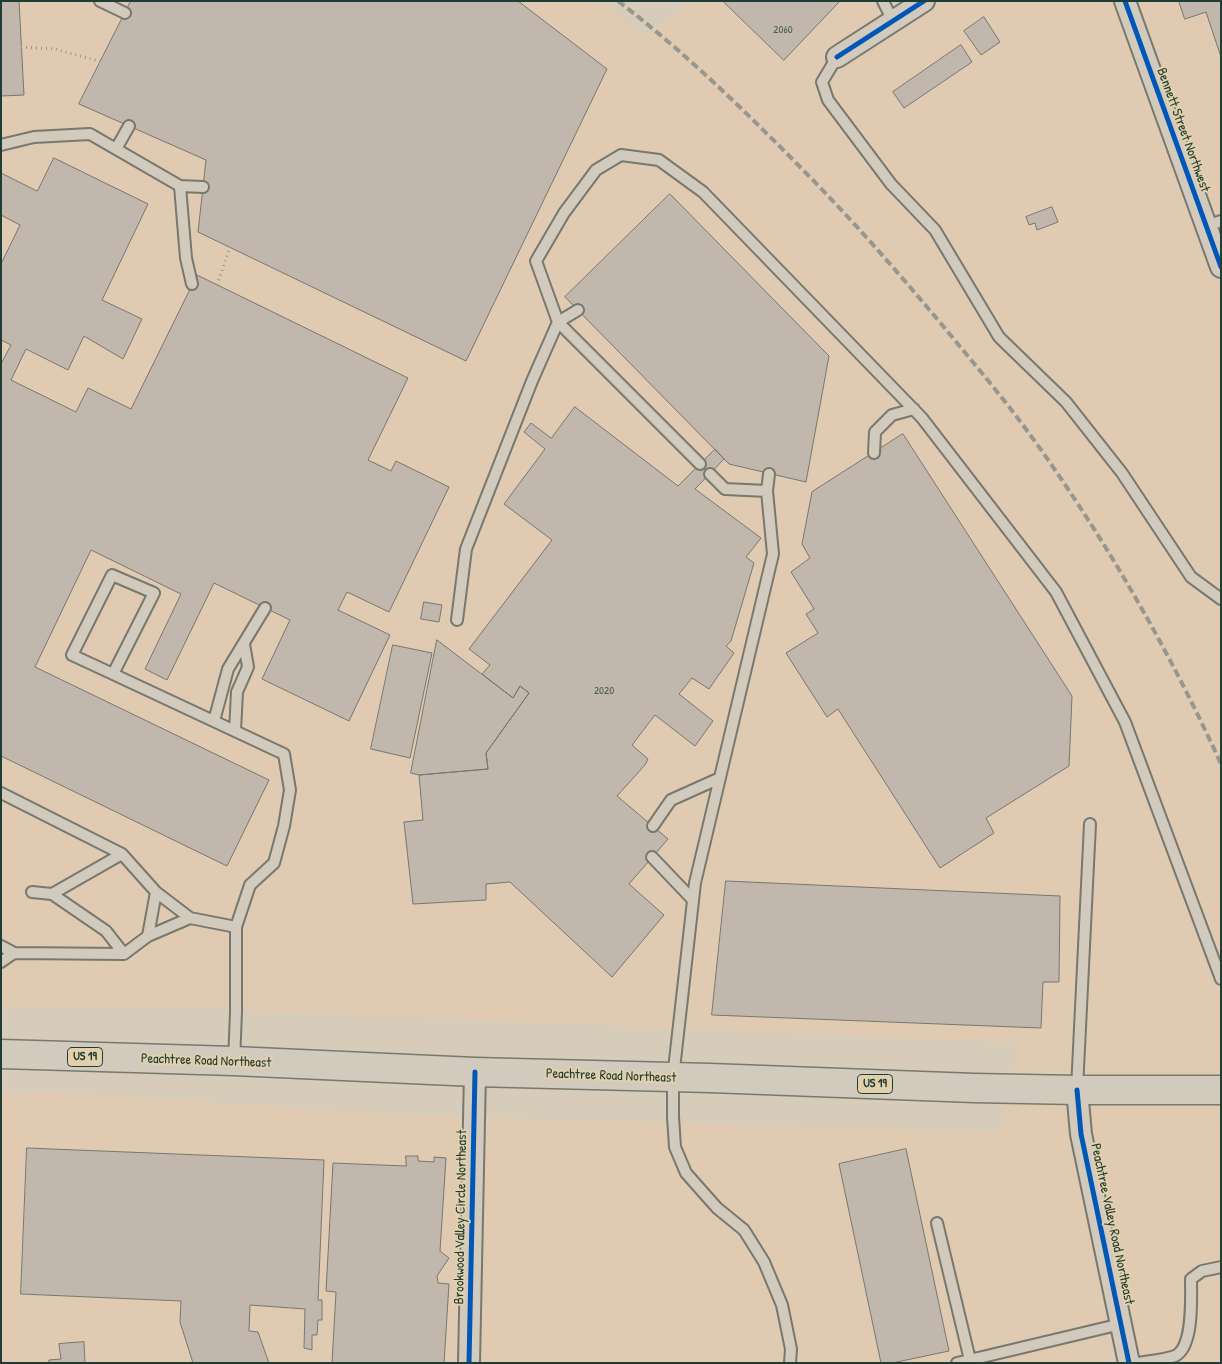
<!DOCTYPE html>
<html>
<head>
<meta charset="utf-8">
<style>
	body { margin:0 }
	#map { position:relative; width:1222px; height:1364px; overflow:hidden; background:#d6ccb9; font-family:"Patrick Hand",sans-serif }
	canvas { display:block }
	.frame { position:absolute; inset:0; border:2px solid #1f3d34; pointer-events:none }
</style>
</head>
<body>
<div id="map">
<canvas width="1222" height="1364"></canvas>
<div class="frame"></div>
</div>
<script>
const context = document.querySelector('canvas').getContext('2d');
context.lineJoin = 'round';
function paint(path, color) {
  context.fillStyle = color;
  context.fill(path, 'evenodd');
}
function trace(path, color, width, dash) {
  context.strokeStyle = color;
  context.lineWidth = width;
  context.lineCap = dash ? 'butt' : 'round';
  context.setLineDash(dash || []);
  context.stroke(path);
}
function drawText(font, color, halo, rows, align = 'center') {
  context.font = font + ' "Patrick Hand",sans-serif';
  context.lineWidth = 4;
  context.setLineDash([]);
  context.textBaseline = 'middle';
  context.strokeStyle = halo;
  context.fillStyle = color;
  for (const [text, x, y, turn = 0] of rows) {
    context.save();
    context.translate(x, y);
    context.rotate((+turn || 0) * Math.PI / 180);
    context.textAlign = isNaN(turn) ? turn : align;
    if (halo) context.strokeText(text, 0, 0);
    context.fillText(text, 0, 0);
    context.restore();
  }
}
const built = new Path2D(`
	M1,1h596l50,35 46,-35h528v1362h-1220v-270l57,-1 347,23 596,17 17,-89 -848,-36h-169z`);
const building = new Path2D(`
	M1,1h18l5,94 -23,1z
	M131,1h387l89,68 -141,292 -268,-129 8,-72 -127,-56z
	M723,1h117l-56,59z
	M1179,1h42v56l-15,-45 -21,7z
	M984,17l16,25 -19,13 -17,-24z
	M961,45l11,17 -68,46 -11,-16z
	M54,158l94,46 -46,96 40,19 -19,40 -39,-23 -16,34 -42,-21 -15,31 65,32 12,-24 43,21 66,-134 211,103 -40,82 23,11 5,-10 53,26 -60,125 -42,-20 -9,18 52,25 -41,86 -87,-42 28,-59 -76,-37 -47,97 -22,-11 36,-75 -90,-44 -56,117 234,113 -42,86 -226,-110v-392l10,-19 -10,-5v-76l19,-39 -19,-10v-42l36,18z
	M670,194l159,162 -23,126 -77,-18 -164,-167z
	M1052,207l6,15 -21,8 -2,-7 -6,2 -3,-8z
	M575,407l103,79 37,-37 9,10 -29,30 66,49 -15,19 8,6 -23,78 -5,5 8,7 -25,36 -17,-11 -13,16 34,27 -18,25 -40,-31 -23,30 16,14 -3,6 -28,31 51,43 -39,45 35,31 -52,62 -102,-95 -24,2v16l-73,4 -9,-82 19,-2 -4,-45 69,-6 -2,-16 43,-60 -9,-7 -7,12 -31,-24 8,-9 -21,-16 83,-109 -48,-36 41,-55 -21,-17 7,-9 20,15z
	M903,434l169,262 -3,70 -83,52 8,15 -54,35 -102,-159 -11,8 -41,-64 32,-20 -12,-19 8,-5 -23,-37 19,-14 -8,-14 10,-52z
	M424,602l18,3 -3,17 -18,-3z
	M437,640l76,58 7,-12 9,7 -43,60 2,16 -69,6 -8,-2z
	M393,645l39,8 -22,105 -39,-9z
	M726,881l334,15 -1,86h-16l-2,46 -329,-13z
	M27,1148l297,12 -6,140h4v20h-4l-1,15h-5v15l-8,-2 1,-39 -55,-4 -1,26 9,1 11,31h-76l-13,-41 1,-21 -160,-7z
	M906,1149l43,202 -57,12h-11l-42,-199z
	M406,1156h12v5l16,1v-5l12,1 -6,93 9,7 -12,18 1,7 11,1 -5,79h-112l4,-71 -10,-1 7,-128 73,3z
	M84,1342l1,21h-36v-3l12,-1 -2,-15z`);
const path = new Path2D(`
	M21,47l34,2 47,13
	M217,285l13,-38`);
const lane = new Path2D(`
	M100,1l25,12
	M883,1l10,20
	M837,57l-15,25 6,18 63,84 44,46 64,107 67,65 56,71 69,104 30,22
	M1,145l33,-8 56,-3 90,52 6,72 6,26
	M116,149l13,-23
	M180,186l23,1
	M1206,226l15,-5
	M874,453l1,-21 17,-17 22,-6
	M700,464l-142,-142 -22,-61 28,-48 32,-43 25,-15 38,5 44,32 219,226 134,174 69,130 96,257
	M710,474l15,15 42,2
	M769,474l-2,17 6,63 -78,329 -22,195v39l2,30 11,26 31,35 27,22 20,32 18,43 9,44 -1,14
	M457,620l9,-71 66,-168 26,-59 20,-12
	M214,721l14,-52 37,-61
	M235,731l2,-39 11,-25 -4,-23
	M1,793l121,61 34,38 34,26 46,9 14,-42 24,-22 10,-37 6,-36 -6,-36 -171,-80 41,-81 -42,-18 -40,80 41,19
	M653,826l18,-26 49,-22
	M122,854l-70,40 54,37 18,23
	M652,857l41,43
	M32,892l20,2
	M148,936l8,-44
	M1,946l13,7
	M1,962l13,-9 110,1 24,-18 42,-18
	M234,1061l2,-49v-85
	M1077,1089l13,-265
	M937,1223l33,137
	M957,1363l164,-39
	M1137,1363c12,-2 27,-3 38,-7 19,-9 16,-59 16,-77l11,-8 19,-4`);
const street = new Path2D(`
	M1125,1l96,266
	M837,57l87,-56
	M1077,1090l4,44 48,229
	M469,1363l6,-291`);
const highway = new Path2D(`
	M1,1054l233,7 241,11 235,6 264,10 103,2h144`);
const rail = new Path2D(`
	M618,1c68,52 129,112 189,173 50,51 96,104 141,158 28,34 57,68 83,104 74,102 138,214 190,328`);
const cycleway = new Path2D(`
	M1125,1l96,266
	M837,57l87,-56
	M1077,1090l4,44 48,229
	M469,1363l6,-291`);
const numberNames = [
	["2060",783,30],
	["2020",604,691]
];
const shields = [
	[85,1057,35],
	[875,1084,35]
];
const shieldNames = [
	["US 19",85,1057],
	["US 19",875,1084]
];
const streetNames = [
	["Bennett Street Northwest",1183,130,70],
	["Peachtree Road Northeast",206,1061,2],
	["Peachtree Road Northeast",611,1076,2],
	["Brookwood Valley Circle Northeast",461,1217,-89],
	["Peachtree Valley Road Northeast",1112,1224,78]
];
paint(built, '#e0cbb2');
paint(building, '#c1b7ac');
trace(building, '#77786e', 1);
trace(lane, '#77786e', 14);
trace(street, '#77786e', 24);
trace(highway, '#77786e', 31);
trace(path, '#98968d', 3, [1, 4]);
trace(lane, '#d2cabd', 10);
trace(street, '#d2cabd', 20);
trace(highway, '#d2cabd', 28);
trace(rail, '#98968d', 4, [8, 4]);
trace(cycleway, '#0057b8', 5);
drawText('11px', '#4e6057', null, numberNames);
for (const [x, y, w] of shields) {
  const box = new Path2D();
  box.roundRect(x - w / 2, y - 9.5, w, 19, 4);
  context.fillStyle = '#e2d0ad';
  context.fill(box);
  trace(box, '#1f3d34', 1);
}
drawText('bold 12px', '#1f3d34', null, shieldNames);
drawText('14px', '#1f3d34', '#e2d0ad', streetNames);
</script>
</body>
</html>
